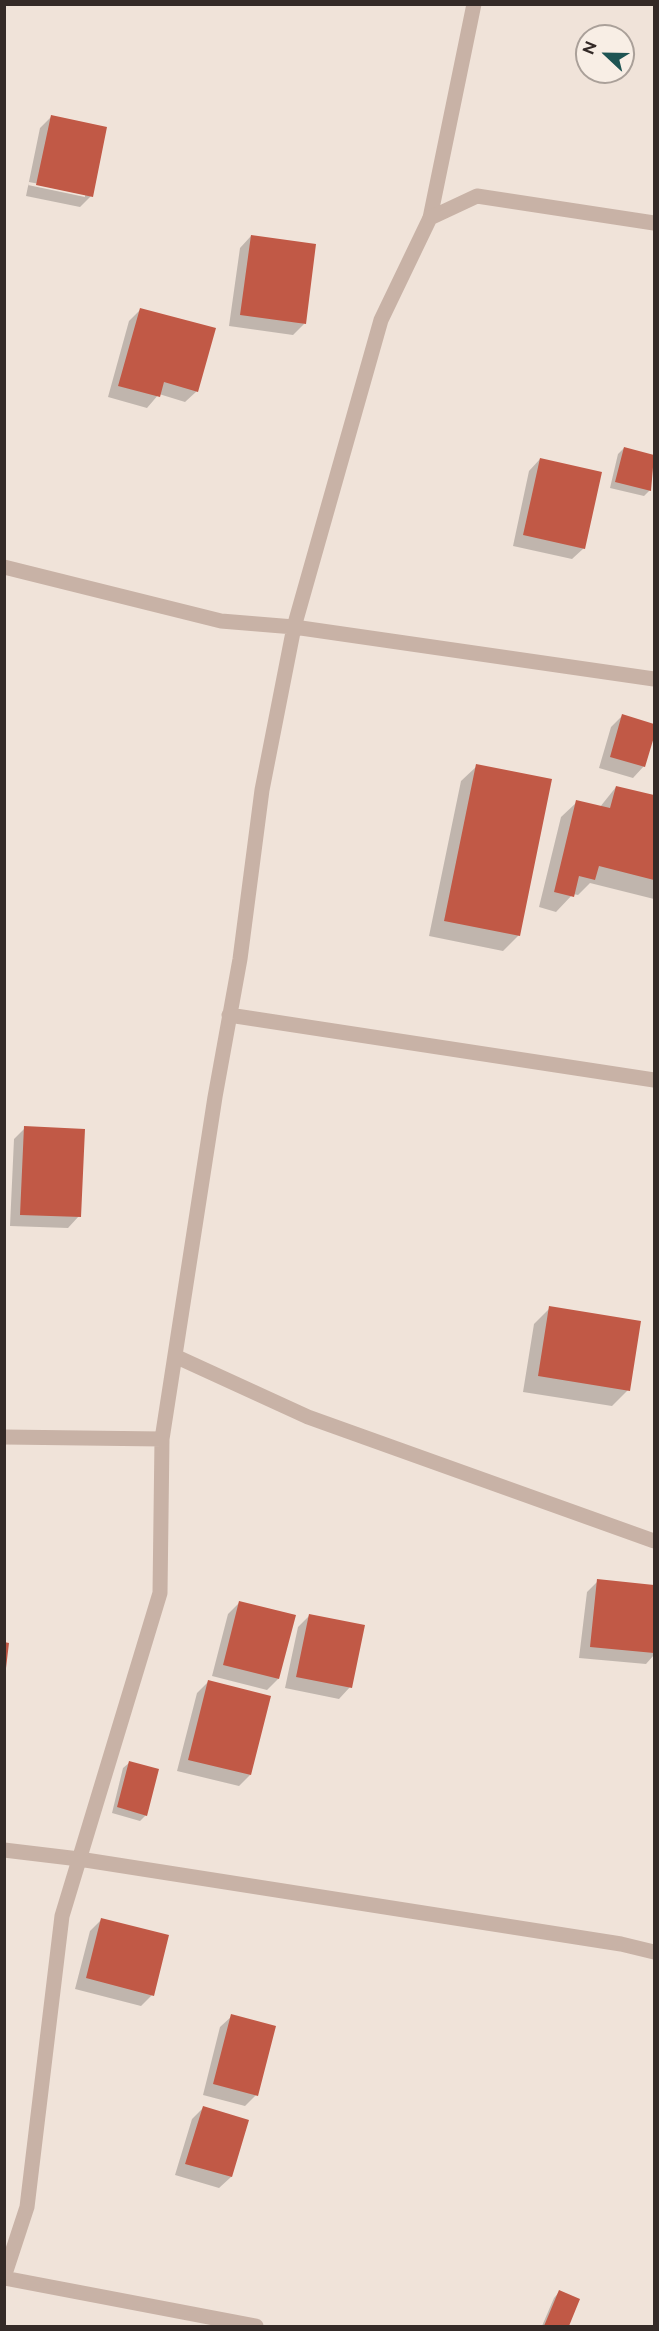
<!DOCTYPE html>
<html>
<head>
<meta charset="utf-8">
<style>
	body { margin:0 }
	#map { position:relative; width:659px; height:2331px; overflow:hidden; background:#f0e3d9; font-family:Raleway,sans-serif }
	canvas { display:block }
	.frame { position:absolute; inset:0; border:6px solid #342a27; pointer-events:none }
	.north { position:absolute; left:575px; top:24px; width:60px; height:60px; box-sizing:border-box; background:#f8eee5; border:2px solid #aaa099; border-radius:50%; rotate:292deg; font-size:16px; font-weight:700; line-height:24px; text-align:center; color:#342a27 }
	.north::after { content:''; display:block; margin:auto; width:21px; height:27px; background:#1e5453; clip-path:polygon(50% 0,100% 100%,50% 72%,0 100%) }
</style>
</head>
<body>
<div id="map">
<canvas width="659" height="2331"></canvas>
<div class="frame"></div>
<div class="north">N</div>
</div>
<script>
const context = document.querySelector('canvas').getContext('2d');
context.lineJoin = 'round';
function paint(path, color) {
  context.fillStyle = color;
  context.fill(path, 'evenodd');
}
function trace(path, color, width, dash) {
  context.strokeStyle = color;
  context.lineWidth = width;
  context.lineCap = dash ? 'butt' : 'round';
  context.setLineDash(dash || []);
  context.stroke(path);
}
const shadow = new Path2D(`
	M51,117l40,79 -11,11 -54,-11 14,-68zM29,182l56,11v4l-57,-12z
	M251,236l53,88 -11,11 -64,-9 11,-78z
	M141,309l56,82 -12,11 -26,-8 -12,14 -39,-11 21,-76z
	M624,448l30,8 -4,34 -6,6 -34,-8 8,-34z
	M540,459l44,89 -12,11 -59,-13 16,-75z
	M622,716l32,10 -10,40 -11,12 -34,-10 12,-41z
	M477,766l42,169 -16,16 -74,-15 32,-155z
	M616,787l38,10v102l-64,-16 -12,12 -5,-1 -17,18 -17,-5 22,-90 16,-15 23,5z
	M25,1128l54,88 -11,12 -58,-2 4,-87z
	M550,1308l78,82 -16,16 -89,-14 11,-68z
	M598,1581l56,5v69l-8,9 -67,-6 8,-66z
	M240,1602l38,77 -11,11 -55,-14 16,-62z
	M310,1615l40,72 -11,12 -54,-11 13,-61z
	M208,1682l42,93 -11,11 -62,-15 20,-78z
	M129,1763l17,52 -6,6 -28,-8 11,-45z
	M101,1920l51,75 -11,11 -66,-17 15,-58z
	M232,2016l24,79 -11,11 -42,-11 17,-68z
	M203,2108l44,13 -16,56 -12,11 -44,-13 17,-56z
	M559,2292l19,8 -11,26h-25l12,-28z`);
const building = new Path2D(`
	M51,115l56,12 -14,70 -57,-12z
	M251,235l65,9 -10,80 -66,-9z
	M140,308l76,20 -18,64 -34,-10 -4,15 -42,-11z
	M624,447l30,8 -3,36 -36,-9z
	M540,458l62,14 -17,77 -62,-14z
	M622,714l32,10v13l-9,30 -35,-10z
	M476,764l76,15 -32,157 -76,-15z
	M616,786l38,9v85l-55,-14 -4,14 -16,-4 -5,21 -20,-5 22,-92 34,8z
	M24,1126l61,3 -4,88 -61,-2z
	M549,1306l92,15 -11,70 -92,-15z
	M597,1579l57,6v68l-64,-6z
	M239,1601l57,14 -17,64 -56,-14z
	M309,1614l56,11 -13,63 -56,-11z
	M4,1642l5,1 -3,25h-2z
	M208,1680l63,16 -20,79 -63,-15z
	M129,1761l30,8 -12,47 -30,-9z
	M101,1918l68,17 -15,61 -68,-18z
	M231,2014l45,12 -18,70 -45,-12z
	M203,2106l46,14 -17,57 -47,-13z
	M559,2290l21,9 -11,27h-25z`);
const pedestrian = new Path2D(`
	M430,218l44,-214`);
const minor = new Path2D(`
	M4,567l217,54 73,6 360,52
	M229,1015l425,65
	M177,1357l131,60 346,124
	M4,1437l158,2
	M4,1850l75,9 542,85 33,8
	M4,2277l23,-70 35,-291 98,-323 2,-154 53,-342 25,-138 22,-169 32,-163 87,-307 49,-102 47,-22 177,27
	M4,2278l252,48`);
paint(shadow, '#0003');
paint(building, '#c15946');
trace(pedestrian, '#c8b2a6', 15);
trace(minor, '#c8b2a6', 15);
</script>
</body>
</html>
